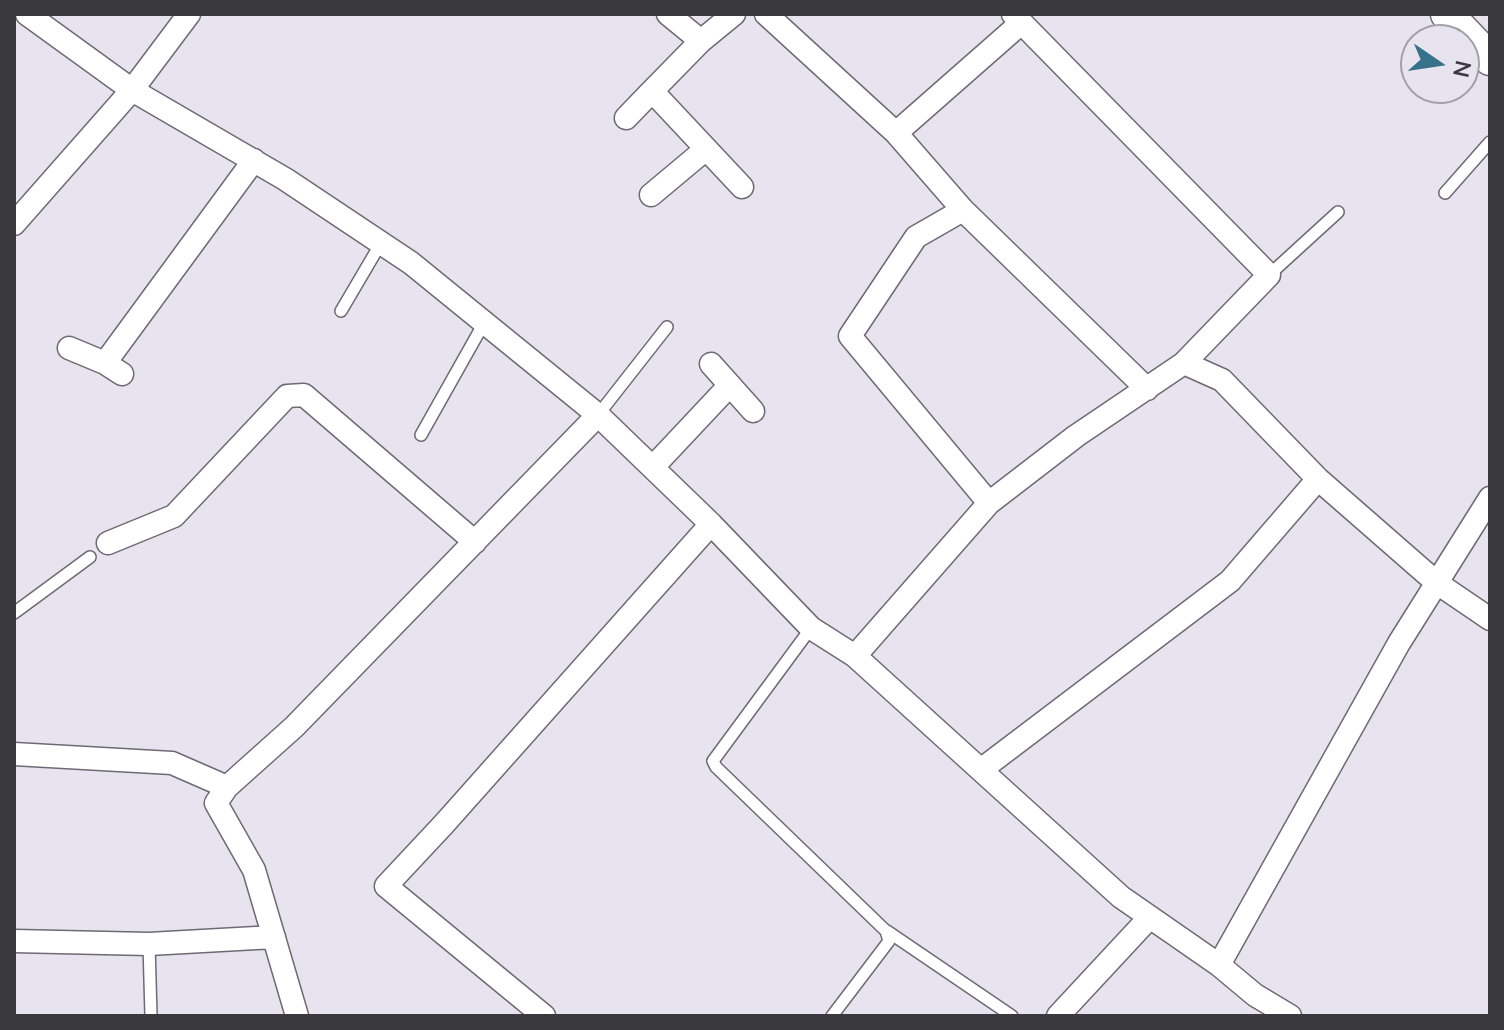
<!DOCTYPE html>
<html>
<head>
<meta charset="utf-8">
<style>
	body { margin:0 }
	#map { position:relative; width:1504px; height:1030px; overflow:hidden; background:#e8e4ef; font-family:"Nunito Sans",sans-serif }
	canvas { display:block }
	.frame { position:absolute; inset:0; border:16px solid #3a393d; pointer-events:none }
	.north { position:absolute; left:1400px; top:24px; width:80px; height:80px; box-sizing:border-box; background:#e8e4ef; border:2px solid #a2a0a8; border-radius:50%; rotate:103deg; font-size:22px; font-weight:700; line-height:32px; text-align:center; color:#3a393d }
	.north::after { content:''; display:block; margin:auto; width:28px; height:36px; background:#36738a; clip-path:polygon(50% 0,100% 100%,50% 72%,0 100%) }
</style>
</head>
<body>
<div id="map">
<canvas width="1504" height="1030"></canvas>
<div class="frame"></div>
<div class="north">N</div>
</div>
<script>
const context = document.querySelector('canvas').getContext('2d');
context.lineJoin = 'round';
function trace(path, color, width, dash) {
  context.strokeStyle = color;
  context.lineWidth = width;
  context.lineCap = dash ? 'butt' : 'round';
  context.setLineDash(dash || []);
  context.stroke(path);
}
const service = new Path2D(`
	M1445,193l45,-51
	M1269,275l69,-63
	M341,311l40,-68
	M598,415l69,-88
	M421,435l63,-112
	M14,613l76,-56
	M811,628l-98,133 3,6 170,164 3,10 -57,75
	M887,931l125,85
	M149,944l2,72`);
const minor = new Path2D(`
	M27,14l105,76 153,89 126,84 187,152 113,109 100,104 44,28 266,241 98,68 36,30 35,21
	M668,14l33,27
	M766,14l130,119 67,77 184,179
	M652,91l49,-50 33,-27
	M626,118l26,-27 90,96
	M896,133l124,-109
	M651,195l55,-46
	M963,210l-47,27 -66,99 139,167
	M14,224l118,-134 57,-76
	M69,348l36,15 17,11
	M105,363l149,-203
	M1184,363l38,17 96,99 119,104 53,36
	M711,364l42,47
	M653,467l77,-82
	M108,543l66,-27 113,-120 17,-1 171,147
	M855,656l134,-153 87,-67 108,-73 85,-88 -256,-261
	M14,754l158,9 55,24 67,-60 304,-312
	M982,769l248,-188 88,-102
	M227,787l-11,16 38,67 43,146
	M14,941l135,3 125,-7
	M1219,965l180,-322 91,-145
	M544,1016l-158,-130 58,-62 267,-300
	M1058,1016l92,-99`);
const secondary = new Path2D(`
	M1447,14l43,45`);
trace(service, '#6d6a74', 14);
trace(minor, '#6d6a74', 25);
trace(secondary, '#6d6a74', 35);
trace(service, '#fff', 11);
trace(minor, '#fff', 22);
trace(secondary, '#fff', 32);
</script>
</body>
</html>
